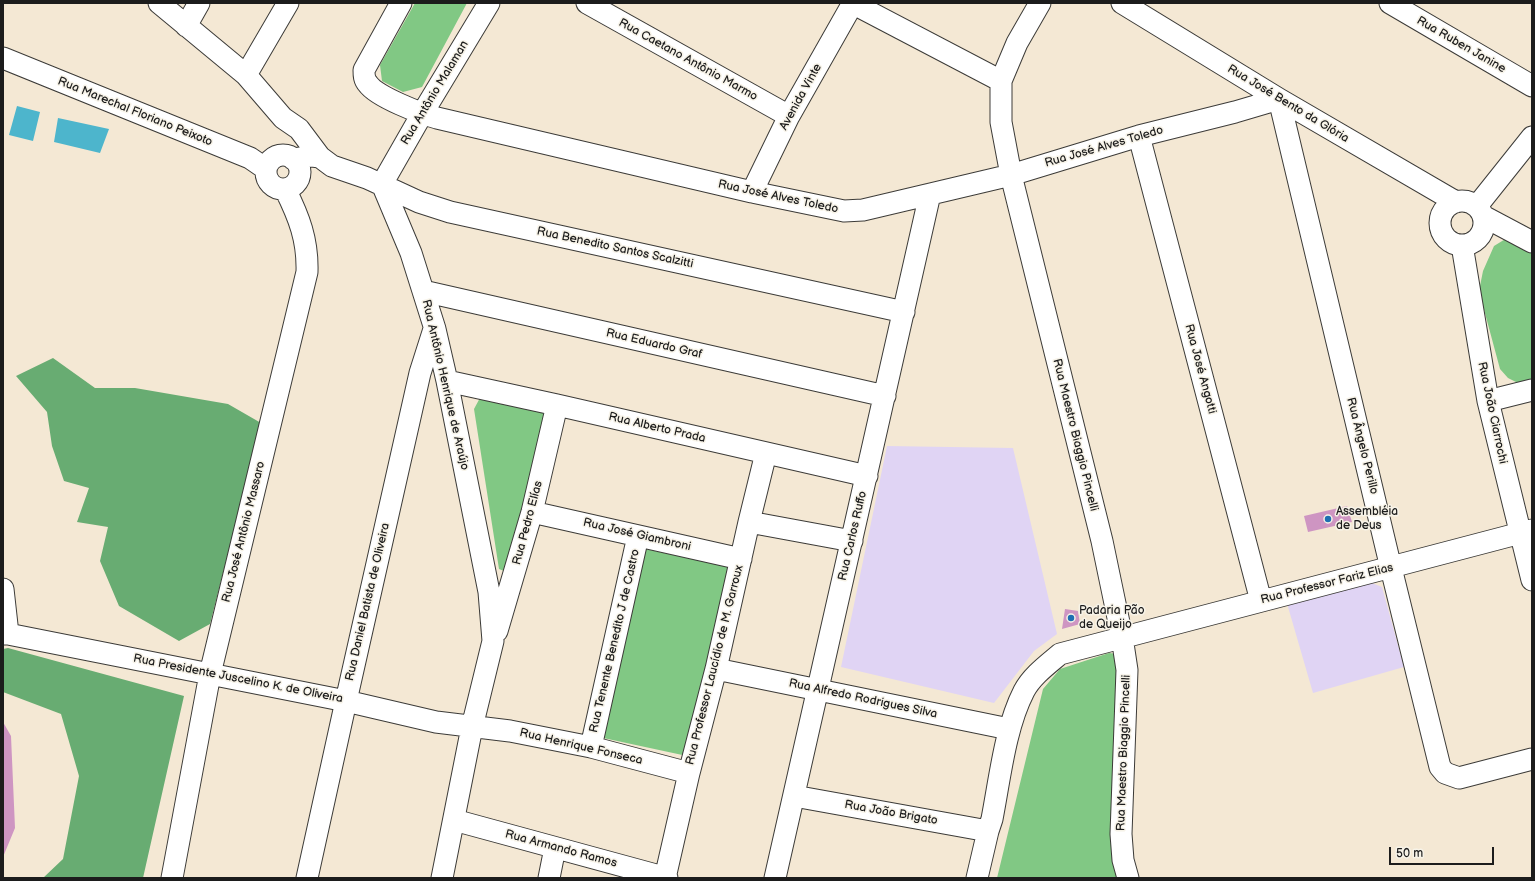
<!DOCTYPE html>
<html>
<head>
<meta charset="utf-8">
<style>
	body { margin:0 }
	#map { position:relative; width:1535px; height:881px; overflow:hidden; background:#f4e8d4; font-family:"Balsamiq Sans",sans-serif }
	canvas { display:block }
	.frame { position:absolute; inset:0; border:4px solid #1c1c1c; pointer-events:none }
	.scale { position:absolute; left:1389px; top:847px; width:105px; height:18px; box-sizing:border-box; border:2px solid #1c1c1c; border-top:0; padding-left:5px; font-size:12px; line-height:14px; white-space:nowrap; color:#1c1c1c; -webkit-text-stroke:3px #f7f3e8; paint-order:stroke }
</style>
</head>
<body>
<div id="map">
<canvas width="1535" height="881"></canvas>
<div class="frame"></div>
<div class="scale">50 m</div>
</div>
<script>
const context = document.querySelector('canvas').getContext('2d');
context.lineJoin = 'round';
function paint(path, color) {
  context.fillStyle = color;
  context.fill(path, 'evenodd');
}
function trace(path, color, width, dash) {
  context.strokeStyle = color;
  context.lineWidth = width;
  context.lineCap = dash ? 'butt' : 'round';
  context.setLineDash(dash || []);
  context.stroke(path);
}
function drawText(font, color, halo, rows, align = 'center') {
  context.font = font + ' "Balsamiq Sans",sans-serif';
  context.lineWidth = 3;
  context.setLineDash([]);
  context.textBaseline = 'middle';
  context.strokeStyle = halo;
  context.fillStyle = color;
  for (const [text, x, y, turn = 0] of rows) {
    context.save();
    context.translate(x, y);
    context.rotate((+turn || 0) * Math.PI / 180);
    context.textAlign = isNaN(turn) ? turn : align;
    if (halo) context.strokeText(text, 0, 0);
    context.fillText(text, 0, 0);
    context.restore();
  }
}
const built = new Path2D(`
	M887,446l126,2 44,186 -23,17 -40,52 -153,-36z
	M1372,583l10,4 22,80 -91,26 -27,-93z`);
const green = new Path2D(`
	M415,3h52l-45,84 -19,5 -21,-11 -2,-16z
	M1507,238l25,7v135l-14,3 -10,-5 -8,-9 -21,-78 4,-20 11,-25z
	M481,396l66,15 -38,162 -10,-4 -25,-160z
	M636,547l93,20 -42,189 -93,-20z
	M1109,653l9,1 1,224h-122l46,-189 17,-20z`);
const forest = new Path2D(`
	M53,358l42,30h40l93,16 33,19 -51,201 -31,17 -60,-35 -19,-45 8,-34 -31,-5 12,-34 -25,-7 -12,-35 -5,-34 -31,-36z
	M8,648l176,48 -41,182h-100l20,-19 16,-83 -18,-62 -58,-22v-43z`);
const water = new Path2D(`
	M17,106l23,6 -7,29 -24,-6z
	M58,118l51,11 -9,24 -46,-11z`);
const building = new Path2D(`
	M1347,506l5,16 -44,10 -4,-16z
	M1065,609l13,2 2,13 -18,5z
	M3,722l8,14 4,92 -12,29z`);
const minor = new Path2D(`
	M159,3l87,72 37,43 16,11 21,28
	M401,3l-37,67c0,5 0,10 4,14 9,13 54,30 69,34l315,74 92,19 19,-1 148,-35 128,-39 96,-24 44,-13 112,469 49,199 5,6 14,5 73,-19
	M587,3l202,113
	M852,3l149,78
	M1040,3l-23,40 -16,38v41l10,53 91,366 20,96 5,33 -6,164 2,26 5,18
	M1122,3l157,96 177,103
	M1390,3l142,83
	M186,26l13,-23
	M3,58l247,100 16,11
	M246,75l42,-72
	M1139,136l122,465
	M266 172a17 17 0 1 1 34 0a17 17 0 1 1-34 0Z
	M293,159l19,-3 8,1 12,9 35,12 52,24 31,10 454,100
	M382,184l29,69 24,76 12,52 42,211 4,49 -21,86 -30,151
	M382,184l40,-70 67,-111
	M752,192l37,-76 64,-113
	M1440 223a22 22 0 1 1 44 0a22 22 0 1 1-44 0Z
	M1477,206l55,-69
	M1483,216l49,26
	M1462,245l26,156 44,179
	M423,291l462,105
	M447,381l110,24 310,71
	M1488,401l44,-11
	M532,512l209,47
	M749,522l103,19
	M3,589l5,45
	M497,631l35,-119 25,-107
	M3,634h5l338,67 90,21 74,9 81,16 98,26
	M716,669l293,60
	M591,747l47,-211
	M794,796l194,35
	M454,820l213,58
	M172,878l38,-204 97,-402c1,-32 -8,-55 -22,-83
	M307,878l39,-177 74,-328 14,-44
	M549,878l6,-30
	M665,878l24,-105 27,-104 33,-147 17,-69
	M775,878l155,-684
	M977,878l11,-47 4,-12c8,-41 13,-91 32,-128 8,-15 23,-26 36,-37l472,-124`);
const markers = [
	[1328,519,4,"#1f6fb2"],
	[1071,618,4,"#1f6fb2"]
];
const streetNames = [
	["Rua Ruben Janine",1461,45,30],
	["Rua Caetano Antônio Marmo",688,60,29],
	["Rua Antônio Malaman",435,93,-59],
	["Avenida Vinte",801,97,-61],
	["Rua José Bento da Glória",1288,104,31],
	["Rua Marechal Floriano Peixoto",135,112,22],
	["Rua José Alves Toledo",1104,147,-16],
	["Rua José Alves Toledo",778,197,12],
	["Rua Benedito Santos Scalzitti",615,248,12],
	["Rua Eduardo Graf",654,344,13],
	["Rua José Angotti",1200,369,75],
	["Rua Antônio Henrique de Araújo",445,385,77],
	["Rua João Ciarrochi",1492,413,78],
	["Rua Alberto Prada",657,428,13],
	["Rua Maestro Biaggio Pincelli",1075,435,76],
	["Rua Ângelo Perillo",1362,446,76],
	["Rua Pedro Elías",528,523,-75],
	["Rua José Antônio Massaro",244,532,-76],
	["Rua José Giambroni",637,535,13],
	["Rua Carlos Ruffo",853,536,-77],
	["Rua Professor Fariz Elias",1327,584,-14],
	["Rua Daniel Batista de Oliveira",368,602,-77],
	["Rua Tenente Benedito J de Castro",615,641,-77],
	["Rua Professor Laucídio de M. Garroux",715,665,-76],
	["Rua Presidente Juscelino K. de Oliveira",238,679,11],
	["Rua Alfredo Rodrigues Silva",863,699,12],
	["Rua Henrique Fonseca",581,747,13],
	["Rua Maestro Biaggio Pincelli",1124,753,-88],
	["Rua João Brigato",891,813,10],
	["Rua Armando Ramos",561,849,15]
];
const poiNames = [
	["Assembléia",1336,512],
	["de Deus",1336,526],
	["Padaria Pão",1079,611],
	["de Queijo",1079,625]
];
paint(built, '#e0d4f4');
paint(green, '#81c884');
paint(forest, '#68ac72');
paint(water, '#4db5cc');
paint(building, '#ce95c2');
trace(minor, '#3c3b38', 23);
trace(minor, '#fff', 21);
for (const [x, y, r, color] of markers) {
  const dot = new Path2D();
  dot.arc(x, y, r, 0, 2 * Math.PI);
  context.fillStyle = color;
  context.fill(dot);
  trace(dot, '#f7f3e8', 1.5);
}
drawText('12px', '#1c1c1c', '#f7f3e8', streetNames);
drawText('12px', '#1c1c1c', '#f7f3e8', poiNames, 'left');
</script>
</body>
</html>
